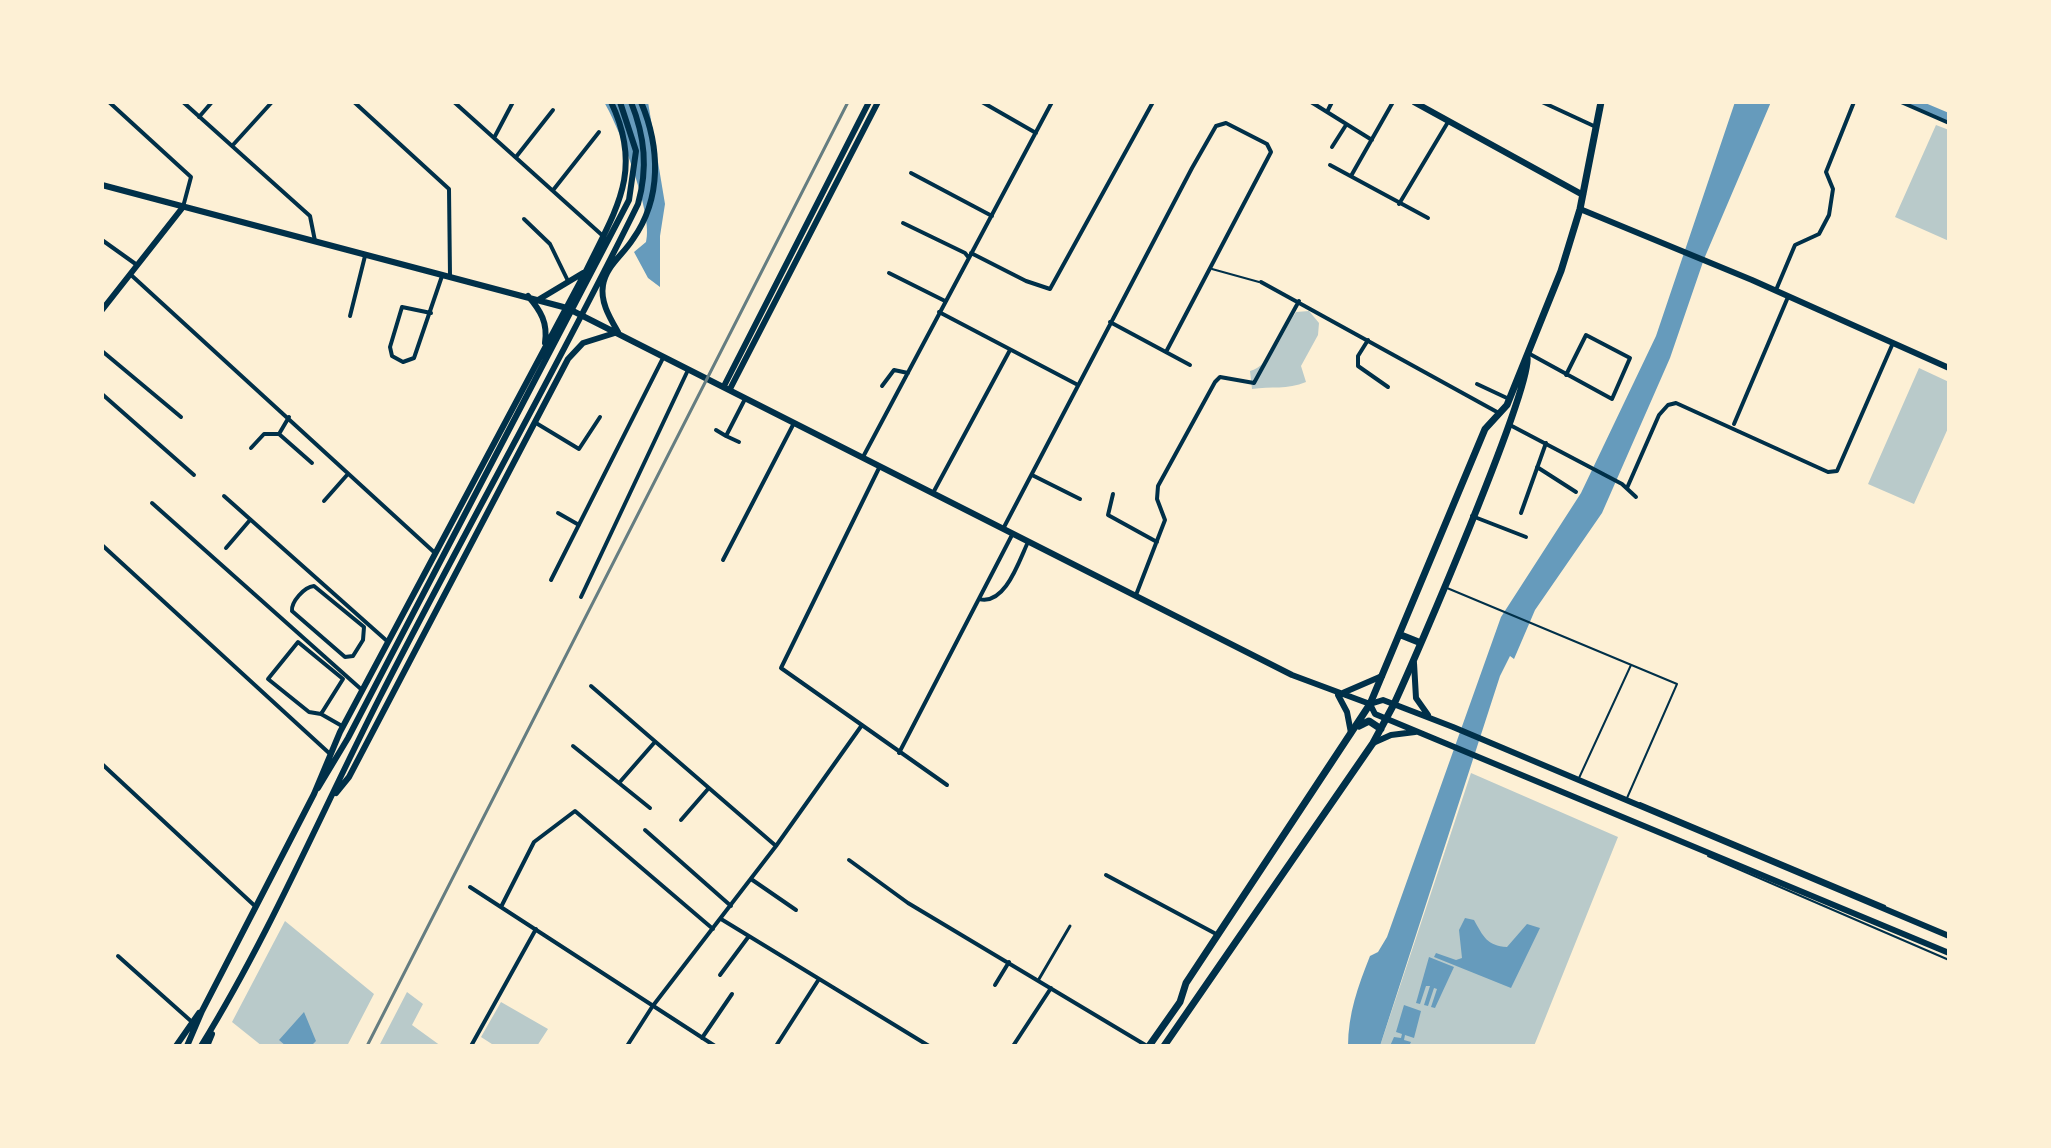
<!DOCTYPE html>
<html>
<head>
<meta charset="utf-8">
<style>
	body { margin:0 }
	#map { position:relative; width:2051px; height:1148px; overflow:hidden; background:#fdf0d5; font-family:"Asap Condensed",sans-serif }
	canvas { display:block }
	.frame { position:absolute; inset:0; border:104px solid #fdf0d5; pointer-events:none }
</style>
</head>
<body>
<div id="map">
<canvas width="2051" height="1148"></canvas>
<div class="frame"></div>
</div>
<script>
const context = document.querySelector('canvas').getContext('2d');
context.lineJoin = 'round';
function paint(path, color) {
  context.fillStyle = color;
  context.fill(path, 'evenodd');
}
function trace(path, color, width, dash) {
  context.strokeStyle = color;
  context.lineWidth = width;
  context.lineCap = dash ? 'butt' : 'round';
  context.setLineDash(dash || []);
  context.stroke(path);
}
const green = new Path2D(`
	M1936,125l13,5v111l-54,-24z
	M1309,311l10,12 -1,12 -17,31 5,16c-19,8 -35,4 -54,7l-2,-18c21,-5 34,-42 46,-59z
	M1919,368l30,14v44l-35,78 -46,-20z
	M1471,773l147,64 -84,209h-154z
	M285,921l89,73 -27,52h-85l-30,-24z
	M407,992l16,12 -11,21 29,21h-62z
	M501,1002l47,27 -11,17h-42l-14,-9z`);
const water = new Path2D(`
	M604,102h44l17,102 -5,32v51l-12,-9 -14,-26 12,-10c8,-27 -27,-115 -42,-140z
	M1735,102h36l-67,157 -34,99 -68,155 -67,97 -21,49 -4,-3 -10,20 -120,370h-32c0,-32 10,-60 22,-90l8,-4 9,-15 114,-320 80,-124 75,-157z
	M1465,918l9,2c9,16 13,26 33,27l20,-23 13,4 -29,60 -77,-31 2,-4 20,7 6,-2 -3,-28z
	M1429,957l25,10 -19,41 -4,-1 6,-18 -3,-1 -6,18 -4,-1 6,-19h-4l-6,18 -4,-1z
	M1404,1005l17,6 -7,27 -9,-3 -1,5 7,2 -2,4h-19l4,-9 7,1 1,-4 -6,-2z
	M304,1012l12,29 -5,5h-25l-7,-6z`);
const canal = new Path2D(`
	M1911,102l38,16`);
const service = new Path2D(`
	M1212,269l47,13
	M1447,588l230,96 -50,114
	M1579,778l52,-113
	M1640,803l245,103
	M1708,856l241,104`);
const pedestrian = new Path2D(`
	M1039,979l31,-53`);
const minor = new Path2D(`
	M109,102l82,75 -8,30
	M183,102l127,114 5,25
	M354,102l95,87 1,87
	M454,102l149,134
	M982,102l54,31
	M1311,102l61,38
	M1542,102l54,25
	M1901,102l48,21
	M1327,112l5,-10
	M199,117l13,-15
	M494,138l19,-36
	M232,146l40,-44
	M1332,147l14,-22
	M516,157l37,-47
	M1330,165l98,53
	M911,173l81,43
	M1351,176l42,-74
	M554,189l45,-57
	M1399,204l49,-82
	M524,219l26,25 18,37
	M903,223l62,30 4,5
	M102,240l35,25
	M971,253l55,28 24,8 103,-187
	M889,273l56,28
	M130,274l305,279
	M1261,282l236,130
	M1776,290l19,-45 24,-11 10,-19 4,-26 -7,-17 28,-70
	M939,312l139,73
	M431,313l-29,-6 -12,40 2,9 11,6 11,-4 28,-82
	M350,316l15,-60
	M1110,322l80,43
	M1368,340l-10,16v10l30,21
	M102,351l79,66
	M1528,353l84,46 18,-41 -44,-23 -20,40
	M1477,384l32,15
	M882,386l12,-16 14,3
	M102,394l92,81
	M536,423l43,26 21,-32
	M1734,424l54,-127
	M1510,425l112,59 14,13
	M716,430l10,6 19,-37
	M279,434l33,29
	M726,436l13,6
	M251,448l13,-14h15l10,-17
	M863,457l189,-355
	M880,466l-99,202 166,117
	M1537,467l39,25
	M1032,475l48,24
	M1627,488l32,-73 9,-10 8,-2 152,69 9,-1 56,-128
	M933,493l77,-143
	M1113,494l-5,21 49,27
	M224,496l163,145
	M324,501l23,-26
	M152,503l210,187
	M558,513l21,12
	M1521,513l25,-70
	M1472,516l54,21
	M1003,529l189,-361 24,-42 10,-3 41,21 4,8 -105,200
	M102,545l227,208
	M226,548l24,-28
	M723,560l71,-137
	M551,580l112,-222
	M314,586l50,41 -1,13 -10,16 -8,1 -53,-46c-1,-9 12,-24 22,-25z
	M1136,595l29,-75 -8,-21 1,-13 57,-104 5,-5 34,6 45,-82
	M581,597l107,-227
	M979,599c26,7 40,-38 49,-57
	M591,686l185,160
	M321,714l22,-35 -45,-37 -30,37 41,33 12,2 21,12
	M573,746l77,62
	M899,753l113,-218
	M102,764l154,143
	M619,783l35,-40
	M681,820l27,-31
	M645,830l86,76
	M849,860l59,43 239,143
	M1106,875l112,60
	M751,879l45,31
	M470,887l245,159
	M501,907l33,-65 41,-31 138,118
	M721,919l208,127
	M118,956l74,66
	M720,975l29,-39
	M995,985l14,-23
	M702,1038l30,-44
	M471,1046l65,-117
	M627,1046l25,-39 124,-161 86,-121
	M776,1046l43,-67
	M1013,1046l38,-58`);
const tertiary = new Path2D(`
	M1414,102l169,93
	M1580,209l172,71 197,88
	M102,310l81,-103
	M724,386l145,-284
	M730,389l148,-287`);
const secondary = new Path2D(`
	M102,185l465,123 725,367 78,29
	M528,296c13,15 20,27 17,47
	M538,300l45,-27
	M618,332c-8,-14 -18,-30 -15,-47 3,-19 20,-30 30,-46 29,-41 27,-92 8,-137
	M1414,663l2,35 12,17
	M1338,695l44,-19
	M1338,695l9,17 4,21
	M1370,704l5,10 574,239
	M1370,704l13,-4 70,27 496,209
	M1373,743l18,-8 24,-3
	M318,788l30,-50 281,-538 7,-49 -16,-49
	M336,793l13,-16 219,-418 15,-16 35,-11
	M176,1046l23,-33
	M187,1046l15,-35 112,-217 26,-62 246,-461c30,-62 58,-100 25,-169
	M201,1046c69,-112 120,-233 179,-349 84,-165 176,-326 258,-493 10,-36 7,-67 -7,-102
	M207,1046l5,-12`);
const primary = new Path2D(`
	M1401,635l20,8
	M1359,726l10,-5 12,8
	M1149,1046l31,-44 6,-19 184,-279 115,-275 22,-24 54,-134 19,-62 21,-107
	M1164,1046l209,-303 21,-39c21,-45 139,-318 133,-347`);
const rail = new Path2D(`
	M367,1046l481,-944`);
paint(green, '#b9caca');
paint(water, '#669bbc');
trace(canal, '#669bbc', 9);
trace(service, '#003049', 2);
trace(pedestrian, '#003049', 3);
trace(minor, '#003049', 4);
trace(tertiary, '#003049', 6);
trace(secondary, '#003049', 6);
trace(primary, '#003049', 7);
trace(rail, '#657d81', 3);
</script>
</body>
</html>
